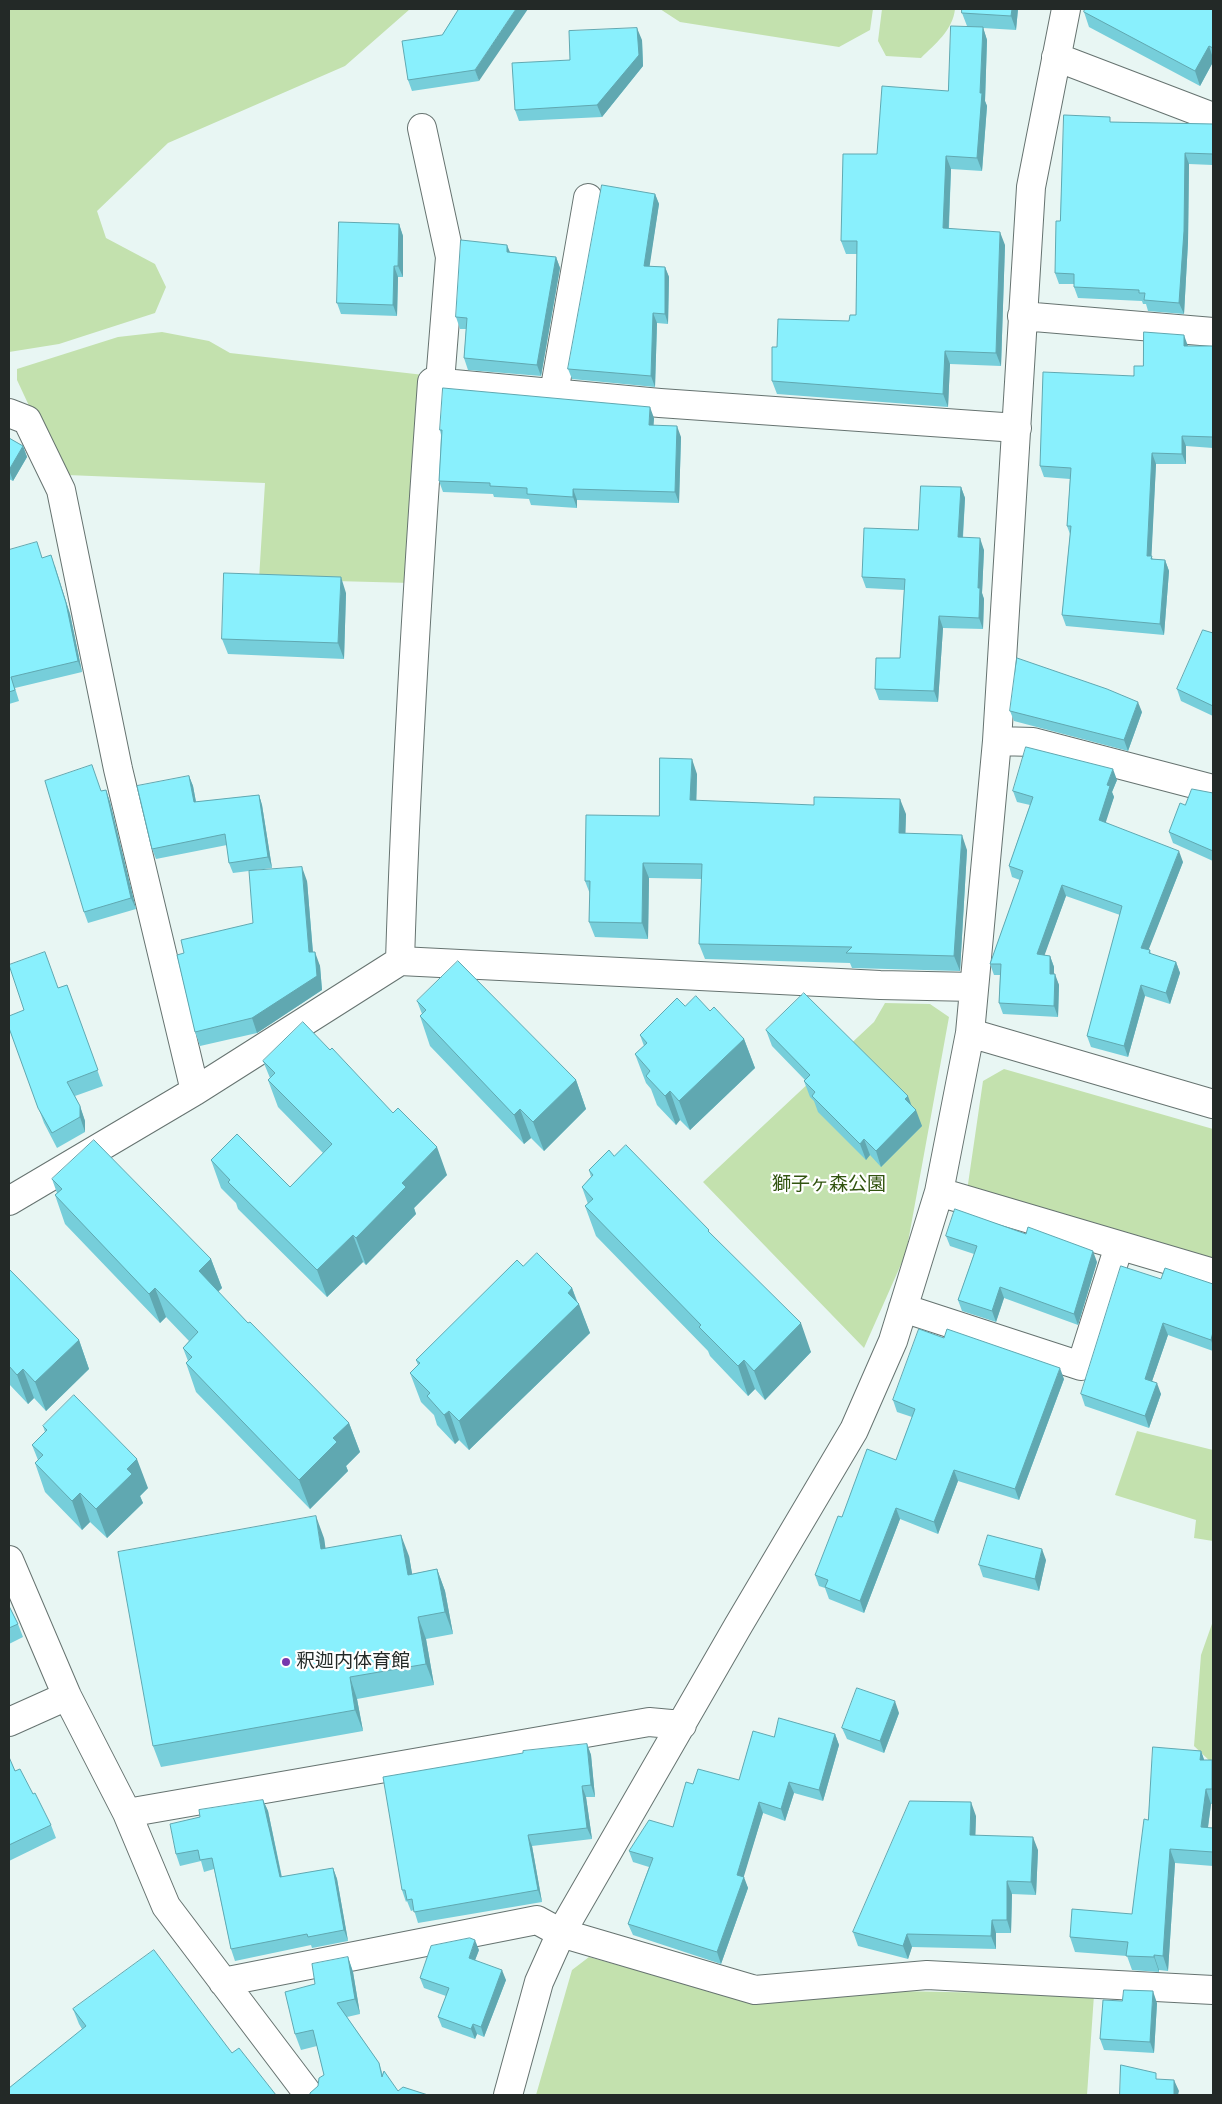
<!DOCTYPE html>
<html>
<head>
<meta charset="utf-8">
<style>
	body { margin:0 }
	#map { position:relative; width:1222px; height:2104px; overflow:hidden; background:#e8f6f3; font-family:Jost,sans-serif }
	canvas { display:block }
	.frame { position:absolute; inset:0; border:10px solid #232927; pointer-events:none }
</style>
</head>
<body>
<div id="map">
<canvas width="1222" height="2104"></canvas>
<div class="frame"></div>
</div>
<script>
const context = document.querySelector('canvas').getContext('2d');
context.lineJoin = 'round';
function paint(path, color) {
  context.fillStyle = color;
  context.fill(path, 'evenodd');
}
function trace(path, color, width, dash) {
  context.strokeStyle = color;
  context.lineWidth = width;
  context.lineCap = dash ? 'butt' : 'round';
  context.setLineDash(dash || []);
  context.stroke(path);
}
function drawText(font, color, halo, rows, align = 'center') {
  context.font = font + ' Jost,"Noto Sans JP",sans-serif';
  context.lineWidth = 4.5;
  context.setLineDash([]);
  context.textBaseline = 'middle';
  context.strokeStyle = halo;
  context.fillStyle = color;
  for (const [text, x, y, turn = 0] of rows) {
    context.save();
    context.translate(x, y);
    context.rotate((+turn || 0) * Math.PI / 180);
    context.textAlign = isNaN(turn) ? turn : align;
    if (halo) context.strokeText(text, 0, 0);
    context.fillText(text, 0, 0);
    context.restore();
  }
}
const green = new Path2D(`
	M9,9h401l-65,57 -177,77 -71,68 9,27 49,26 11,23 -11,26 -96,31 -50,8z
	M660,9h213l-3,21 -31,17 -159,-25z
	M882,9h73c-2,21 -20,35 -34,49l-35,-2 -8,-15z
	M162,332l47,9 21,12 194,22 -13,208 -152,-4 6,-96 -198,-8 -9,-7 -41,-88v-11l101,-32z
	M885,1003l45,1 19,13 -43,236 -42,95 -161,-166 171,-160z
	M1004,1069l209,60v138l-246,-76 16,-110z
	M1137,1431l76,19v91l-19,-3 2,-18 -81,-25z
	M1213,1621v143l-19,-18 7,-91z
	M589,1957l170,47 138,-13 197,4 -7,100h-551l36,-125z`);
const minor = new Path2D(`
	M1056,57l157,60
	M422,128l28,129 -10,125
	M1022,316l191,16
	M554,393l34,-195
	M9,413l18,7 34,70 57,279 77,322
	M997,741l36,1 180,47
	M400,961c6,-193 18,-386 32,-579l228,21 357,25
	M970,1033l243,71
	M939,1192l274,81
	M9,1201l186,-110 205,-130 480,24 94,2
	M903,1308l178,58 38,-120
	M9,1560l58,136 60,117 39,93 143,189
	M9,1722l58,-26
	M127,1813l522,-91 33,3
	M223,1982l314,-62 24,13 194,57 172,-15 286,15
	M508,2095l31,-113 22,-49 177,-307 116,-196 39,-89 46,-149 31,-159 27,-292 34,-554 35,-178`);
const wall = new Path2D(`
	M459,9l20,72 -67,10 -4,-11 34,-45z
	M962,9h56l-2,21 -33,-2 4,12 -2,61 2,5 -5,65 -31,-2 -2,59 56,17 -4,121 -51,-2 -2,43 -171,-13 -5,-13 5,-34 72,-26 7,-6 1,-61h-11l-5,-13 36,-87 71,-63 19,-65 -5,-13z
	M1213,9v53l-13,24 -111,-59 -5,-15z
	M642,40l1,26 -41,51 -83,4 -4,-11 55,-50z
	M1112,122l101,2v41l-24,-1 -1,78 -4,72 -36,-3 -2,-7h-3l-1,-3 -64,-3 -4,-11v-3h-15l-4,-11 5,-52z
	M655,194l4,10 -10,62 16,1 4,10 -1,47 -11,-1 -2,64 -83,-8 -4,-10z
	M399,224l4,12v41h-5l-1,39 -56,-2 -4,-11z
	M510,252l46,5 4,11 -19,108 -73,-6 -4,-12 2,-29h-6l-4,-12z
	M1188,346h25v102l-27,-2v18h-30l-5,92 2,3 12,1 4,11 -5,64 -98,-9 -4,-11 8,-81 -3,-8 3,-47 -26,-2 -4,-11 103,-100z
	M654,418l-1,7 28,12 -2,66 -102,-3v8l-46,-3 -2,-6 -35,-2 -1,-3 -50,-2 -4,-11 2,-46 -1,-5z
	M9,438l14,8 4,11 -14,24 -4,-2z
	M961,487l4,11 -2,40 21,12 -2,43 2,6 -1,30 -40,-1 -5,74 -59,-2 -4,-11 25,-31 4,-68 -38,-2 -4,-11 56,-47z
	M9,550l34,8 12,8 15,48 12,58 -67,16 4,13 -10,3z
	M346,593l-2,66 -116,-5 -6,-15z
	M1213,633v83l-32,-15 -4,-12z
	M1010,711l132,1 -14,39 -114,-30z
	M697,774l-1,27 210,13 -1,19 62,17 -7,121 -108,-3 -2,-5 -145,-4 -6,-15 3,-65 -53,-1 -1,61 -53,-2 -6,-15 1,-28 -5,-13 74,-65z
	M189,776l4,10 3,16 63,-7 3,10 10,63 -39,5 -4,-10 -2,-18 -71,14 -4,-10z
	M1117,780l-5,12 2,5 -9,25 78,40 -35,88h2l1,4 25,8 4,11 -10,31 -25,-8 -17,61 -37,-10 -4,-11 33,-121 -54,-19 -22,59 6,1 4,11v7l5,11 -1,32 -55,-3 -4,-11 1,-28h-6l-4,-11 30,-84 -8,-3 -3,-11 21,-61 -13,-3 -4,-11z
	M106,790l4,12 26,107 -48,14 -4,-11 17,-121z
	M1213,793v68l-40,-18 -4,-11 16,-27z
	M307,881l6,71 7,14 2,24 -65,43 -57,13 -5,-14 -11,-79 69,-30z
	M67,985l36,101 -28,10 5,10 5,15v11l-28,16 -13,-25 -35,-95 15,-18 34,-22z
	M417,1001l159,79 10,29 -42,42 -13,-13 -7,6 -94,-98 -10,-30 2,-2z
	M685,1006l25,5 34,28 11,29 -65,62 -10,-10 -4,5 -19,-20 -6,-16 -5,-6 -11,-29 9,-8 -4,-11z
	M766,1030l145,75 11,21 -41,41 -11,-12 -4,5 -48,-48 -4,-11 -4,-4 -6,-16 1,-1 -33,-34z
	M263,1061l184,114 -33,33 2,6 -50,51 -3,-3 -36,35 -89,-88 -2,-6 -15,-15 -10,-28 79,27 33,-34 -45,-46 -10,-27 2,-2z
	M614,1156l96,78 101,118 -46,48 -10,-11 -7,7 -38,-40 -2,-5 -112,-115 -11,-30 3,-2 -6,-17 9,-10 -2,-7z
	M52,1179l159,80 11,29 -4,4 30,31 101,100 11,29 -14,14 2,5 -38,38 -114,-117 -10,-29 2,-2 -5,-13 6,-7 -23,-24 -6,6 -95,-99 -10,-29 2,-2z
	M1026,1234l71,28 -19,63 -74,-27 -8,24 -34,-11 -4,-11 16,-46 -24,-8 -4,-10z
	M523,1266l49,22 18,45 -121,117 -10,-10 -4,4 -18,-19 -3,-10 -13,-13 -11,-29 8,-8 -2,-5z
	M9,1269l70,71 10,29 -43,42 -12,-13 -6,6 -19,-20z
	M1161,1279l52,5v67l-45,-16 -16,46 9,13 -12,34 -64,-22 -4,-12z
	M944,1338l120,41 -45,121 -61,-19 -20,53 -38,-15 -36,94 -35,-14 -4,-11 -6,-2 -4,-11 27,-58 54,-57 16,-43 -15,-5 -4,-12z
	M43,1426l105,62 -8,8 3,7 -36,35 -17,-16 -8,8 -37,-38 -10,-29 3,-3 -6,-15 13,-13z
	M324,1538l1,10 84,8 3,18 25,-5 8,22 8,43 -27,5 8,46 -77,14 6,32 -202,36 -8,-21z
	M1046,1560l-7,31 -56,-14 -4,-12z
	M9,1606l9,18 5,13 -14,7z
	M899,1713l-15,40 -37,-14 -5,-11z
	M835,1734l4,11 -16,56 -29,-8 -9,28 -22,-8 -20,64 5,11 -27,76 -88,-29 -5,-11 21,-57 -16,-5 -4,-11 44,-24 20,-43 46,-4 35,-43z
	M587,1744l4,11 4,42h-9l6,42 -60,7 10,56 -124,21 -4,-13 -3,1 -4,-10 -1,1 -4,-12z
	M1201,1751l3,9 9,2v42h-2l-3,24h5v38l-38,-3 -7,108 -9,-1v2l-27,-2 -5,-14 -52,-4 -5,-15 62,-23 16,-94z
	M9,1757l6,14 18,23 18,31 5,13 -47,23z
	M263,1800l5,11 14,66 51,-9 4,11 11,62 -36,7 -1,-3 -76,16 -4,-12 -17,-80 -10,3 -3,-11 -21,5 -4,-12 24,-37z
	M976,1816l-1,19 63,15 -2,45 -24,-1 -1,39h-15v16l-84,-2 -4,12 -50,-13 -5,-14z
	M479,1950l-4,10 31,20 -22,57 -7,-3 -2,5 -33,-12 -4,-10 8,-21 -22,-8 -4,-10z
	M348,1957l5,15 7,42 -13,3 32,46 4,12 15,16 -80,-5 6,-11 -7,-29 -16,4 -6,-16 20,-50z
	M1157,2003l-3,50 -50,-3 -4,-11z
	M73,2009l159,44 -150,-24 -3,-5z`);
const shadedWall = new Path2D(`
	M516,9h12l-49,72 -4,-11z
	M1012,9h6l-2,21 -5,-14z
	M983,27l4,13 -2,61 2,5 -5,65 -5,-13z
	M637,28l5,12 1,26 -41,51 -5,-12z
	M1209,46l4,12v4l-13,24 -5,-15z
	M1185,153l4,11 -1,78 -4,72 -5,-11z
	M946,156l5,13 -3,72 -5,-13z
	M655,194l4,10 -11,73 -4,-11z
	M399,224l4,12v41l-5,-11z
	M1000,232l5,13 -4,121 -5,-13z
	M507,245l5,12 -5,-5z
	M556,257l4,11 -19,108 -4,-11z
	M394,266l4,11 -1,39 -4,-11z
	M665,267l4,10 -1,47 -3,-10z
	M653,313l4,10 -2,64 -4,-11z
	M1184,335l4,11h-4z
	M945,351l5,13 -2,43 -5,-13z
	M650,407l4,11 -1,18 -4,-11z
	M677,426l4,11 -2,66 -4,-11z
	M1182,436l4,10v18l-4,-10z
	M23,446l4,11 -14,24 -4,-11z
	M1152,453l4,11 -5,102 -4,-10z
	M961,487l4,11 -3,50 -4,-11z
	M573,489l4,11v8l-4,-11z
	M980,538l4,12 -2,43 2,6 -1,30 -4,-11 -1,-30z
	M51,555l19,59 12,58 -4,-11z
	M1165,560l4,11 -5,64 -4,-11z
	M341,577l5,16 -2,66 -6,-16z
	M939,616l4,12 -5,74 -4,-11z
	M1138,702l4,10 -14,39 -4,-11z
	M692,759l5,15 -1,42 -6,-16z
	M1113,769l4,11 -5,12 2,5 -11,34 -4,-11 8,-35z
	M189,776l4,10 5,27 -4,-11z
	M106,790l4,12 26,107 -5,-11z
	M259,795l3,10 10,63 -4,-11z
	M900,799l6,15 -1,35 -6,-16z
	M962,835l5,15 -7,121 -6,-15z
	M1179,851l4,11 -38,97 -4,-11z
	M643,863l6,15 -1,61 -6,-16z
	M302,867l5,14 7,85 -5,-14z
	M1062,885l4,11 -25,69 -4,-11z
	M315,952l5,14 2,24 -65,43 -5,-15z
	M1050,956l4,11v18l-4,-11z
	M1176,962l4,11 -10,31 -4,-11z
	M1055,974l4,11 -1,32 -4,-11z
	M1141,985l4,11 -17,61 -4,-11z
	M744,1039l11,29 -65,62 -11,-29z
	M576,1080l10,29 -42,42 -11,-29z
	M670,1091l10,29 -4,5 -11,-29z
	M908,1096l6,16 -9,-13z
	M80,1106l5,15v11l-5,-15z
	M520,1109l11,29 -7,6 -10,-29z
	M916,1110l6,16 -41,41 -5,-16z
	M864,1139l6,16 -4,5 -6,-16z
	M437,1147l10,28 -33,33 2,6 -50,51 -10,-27 46,-55z
	M353,1235l10,27 -36,35 -10,-27z
	M1093,1251l4,11 -19,63 -4,-11z
	M211,1259l11,29 -13,12 -10,-29z
	M1000,1287l4,11 -8,24 -4,-11z
	M155,1288l11,29 -6,6 -11,-29z
	M572,1288l6,17 1,-1 11,29 -121,117 -10,-29z
	M801,1323l10,29 -46,48 -11,-29z
	M1163,1323l5,12 -19,55 -4,-11z
	M1213,1332v14l-2,-6z
	M79,1340l10,29 -43,42 -11,-29z
	M744,1360l11,29 -7,7 -10,-30z
	M1060,1368l4,11 -45,121 -4,-11z
	M23,1369l11,29 -6,6 -11,-29z
	M1157,1383l4,11 -12,34 -4,-12z
	M449,1411l10,29 -4,4 -11,-29z
	M349,1423l11,29 -14,14 2,5 -38,38 -11,-29 34,-42z
	M137,1459l11,29 -8,8 3,7 -36,35 -11,-29 31,-40z
	M954,1470l4,11 -20,53 -4,-12z
	M80,1493l10,29 -8,8 -10,-29z
	M896,1508l4,11 -36,94 -4,-12z
	M316,1516l8,22 5,33 -8,-22z
	M401,1535l8,21 7,40 -8,-21z
	M1042,1549l4,11 -7,31 -4,-12z
	M437,1569l8,22 8,43 -8,-22z
	M418,1617l8,22 8,46 -8,-21z
	M350,1677l7,22 6,32 -8,-21z
	M895,1701l4,12 -15,40 -4,-12z
	M835,1734l4,11 -16,56 -4,-11z
	M587,1744l4,11 4,42 -4,-12z
	M1201,1751l5,14 -6,-5z
	M1212,1760l1,2v31l-1,-4z
	M789,1782l5,11 -9,28 -4,-12z
	M582,1786l4,11 6,42 -5,-11z
	M1206,1789l5,15 -5,37 -5,-14z
	M263,1800l5,11 16,78 -4,-12z
	M759,1802l4,11 -22,73 -4,-11z
	M971,1802l5,14 -1,33 -5,-14z
	M528,1835l4,11 10,56 -4,-12z
	M1033,1837l5,13 -2,45 -5,-13z
	M1170,1849l5,14 -7,108 -5,-15z
	M333,1868l4,11 11,62 -4,-11z
	M744,1877l4,11 -27,76 -4,-12z
	M1007,1881l5,13 -1,39 -4,-13z
	M992,1920l4,13v16l-5,-13z
	M907,1934l5,13 -4,12 -5,-13z
	M475,1940l4,10 -7,18 -3,-10z
	M1154,1955l5,15v2l-5,-15z
	M348,1957l5,15 7,42 -5,-15z
	M502,1970l4,10 -22,57 -3,-10z
	M1153,1991l4,12 -3,50 -4,-11z
	M473,2024l4,10 -2,5 -4,-10z
	M1174,2080l5,11 -1,4h-4z`);
const building = new Path2D(`
	M459,9h57l-41,61 -67,10 -6,-39 40,-6z
	M962,9h50l-1,7 -49,-3z
	M1085,9h128v39l-4,-2 -14,25 -111,-59z
	M951,26l32,1 -3,66h2l-5,65 -31,-2 -3,72 57,4 -4,121 -51,-2 -2,43 -171,-13v-34h5l1,-28 71,2 1,-6h6l1,-74h-16l2,-87h34l5,-68 66,5z
	M637,28l2,27 -42,50 -82,5 -3,-47 58,-3 -1,-29z
	M1064,115l46,2v5l103,2v30l-28,-1 -1,78 -5,72 -35,-3 1,-7h-6v-3l-65,-3v-13l-19,-1 1,-52h4z
	M602,185l53,9 -11,72 21,1v47l-12,-1 -2,63 -83,-7z
	M339,222l60,2 -1,42h-4l-1,39 -56,-2z
	M461,240l46,5v7l49,5 -19,108 -73,-7 3,-40 -11,-1z
	M1144,332l40,3v11h29v91l-31,-1v18l-30,-1 -5,103h5l-1,3 14,1 -5,64 -98,-9 9,-89h-4l4,-58 -31,-2 3,-94 91,4v-10h9z
	M443,388l207,19 -1,18 28,1 -2,66 -102,-3v8l-46,-3v-6l-37,-2v-3l-51,-2 3,-51h-2z
	M9,438l14,8 -14,24z
	M921,486l40,1 -3,50 22,1 -2,50h2l-1,30 -40,-2 -5,75 -59,-2 1,-31h24l5,-79 -43,-2 2,-49 54,2z
	M37,542l5,16 9,-3 15,48 12,58 -67,16 4,13 -6,2v-142z
	M224,573l117,4 -3,66 -116,-4z
	M1203,630l10,3v73l-36,-17z
	M1017,658l90,31 31,13 -14,38 -114,-29z
	M1026,747l87,22 -6,16 3,1 -11,34 80,31 -38,97 9,2 -1,3 27,9 -10,31 -25,-8 -17,61 -37,-10 35,-130 -60,-21 -25,69 13,2v18h5l-1,32 -55,-3 2,-39h-11l33,-93 -14,-5 24,-69 -20,-6z
	M660,758l32,1 -2,41 124,5v-8l86,2 -1,34 63,2 -8,121 -108,-3 6,-6 -153,-3 3,-80 -59,-1 -1,60 -53,-1 1,-41h-5l1,-66 73,1z
	M92,765l9,26 5,-1 25,108 -47,14 -39,-131z
	M189,776l5,26 65,-7 9,62 -39,6 -4,-29 -73,15 -15,-63z
	M1192,789l21,4v58l-44,-19 11,-29 5,2z
	M302,867l7,85h6l2,24 -65,42 -57,14 -18,-77 7,-2 -3,-13 72,-17 -4,-52z
	M45,952l13,36 9,-3 31,85 -31,12 13,24v11l-28,16 -14,-25 -29,-80v-12l15,-6 -15,-45z
	M458,961l118,119 -43,42 -13,-13 -6,6 -94,-99 6,-6 -9,-9z
	M804,993l104,103 -3,3 11,11 -40,41 -12,-12 -4,5 -48,-48 3,-4 -11,-11 6,-6 -44,-45z
	M696,996l14,15 4,-4 30,32 -65,62 -9,-10 -5,5 -19,-20 4,-5 -15,-17 12,-11 -7,-8 37,-37 8,8z
	M303,1022l27,28 2,-2 61,65 5,-5 39,39 -35,36 4,4 -50,51 -3,-3 -36,35 -89,-88 2,-2 -19,-20 26,-26 53,53 42,-43 -64,-64 7,-7 -12,-12z
	M94,1140l117,119 -12,12 49,52 2,-1 99,101 -16,15 4,4 -38,38 -113,-117 6,-6 -9,-9 15,-16 -43,-44 -6,6 -94,-99 7,-6 -10,-10z
	M626,1145l83,85 -1,1 93,92 -47,48 -10,-11 -6,6 -39,-39 2,-2 -116,-119 8,-7 -11,-12 11,-12 -4,-5 20,-20 5,6z
	M955,1209l71,25 2,-7 65,24 -19,63 -74,-27 -8,24 -34,-11 19,-54 -31,-10z
	M537,1253l35,35 -4,5 11,11 -120,117 -10,-10 -5,4 -17,-19 3,-3 -20,-20 10,-10 -4,-3 101,-100 6,6z
	M1121,1266l40,13 4,-11 48,16v48l-2,8 -48,-17 -18,56 12,4 -12,33 -64,-22z
	M9,1269l70,71 -44,42 -12,-13 -6,6 -8,-9z
	M919,1329l25,9 3,-9 113,39 -45,121 -61,-19 -20,52 -38,-14 -36,93 -35,-14 3,-7 -13,-5 23,-59 4,1 25,-68 29,11 19,-51 -22,-9z
	M74,1395l63,64 -10,10 5,5 -36,35 -16,-16 -8,8 -37,-38 8,-8 -11,-10 15,-15 -4,-4z
	M316,1516l5,33 80,-14 7,40 29,-6 8,43 -27,5 8,47 -76,13 5,33 -202,36 -35,-194z
	M988,1535l54,14 -7,30 -56,-14z
	M9,1606l9,18 -9,4z
	M857,1688l38,13 -15,40 -38,-13z
	M779,1718l56,16 -16,56 -30,-8 -8,27 -22,-7 -22,73 7,2 -27,75 -89,-28 25,-66 -24,-7 20,-31 24,7 13,-45 7,2 5,-15 41,11 14,-49 21,6z
	M587,1744l4,41 -9,1 5,42 -59,7 10,55 -124,22 -2,-13 -5,1 -2,-10h-3l-19,-113 140,-24v-2z
	M1153,1747l48,4 -1,9h12v29h-6l-5,38 12,1v24l-43,-3 -7,107 -9,-1v2l-28,-1 2,-14 -58,-5 2,-28 60,5 12,-95 4,1z
	M9,1757l6,14 5,-2 13,25 2,-1 16,32 -42,20z
	M263,1800l17,77 53,-9 11,62 -36,7 -1,-3 -76,15 -19,-91 -12,2 -2,-10 -22,4 -6,-30 30,-7 -1,-7z
	M910,1801l61,1 -1,33 63,2 -2,45 -24,-1v39h-15l-1,16 -84,-2 -4,12 -50,-14z
	M470,1938l5,2 -6,18 33,12 -21,57 -8,-3 -2,5 -33,-12 11,-29 -29,-10 11,-32z
	M154,1950l78,103 7,-5 37,47h-267v-7l77,-62 -13,-17z
	M348,1957l7,42 -18,4 42,60 3,14 2,-6 14,20 5,-4 25,8h-118v-2l8,-7 1,-8 5,-3 -11,-45 -18,4 -10,-42 30,-8 -3,-20z
	M1124,1990l29,1 -3,51 -50,-3 3,-39 19,1z
	M1121,2065l35,8v6l18,1v15h-54z`);
const markers = [
	[286,1662,5,"#7638ad"]
];
const parkNames = [
	["獅子ヶ森公園",829,1185]
];
const poiNames = [
	["釈迦内体育館",296,1662]
];
paint(green, '#c3e1ae');
trace(minor, '#667370', 30);
trace(minor, '#fff', 28);
paint(wall, '#76ceda');
paint(shadedWall, '#60a8b1');
paint(building, '#89f0fd');
trace(building, '#60a8b1', 1);
for (const [x, y, r, color] of markers) {
  const dot = new Path2D();
  dot.arc(x, y, r, 0, 2 * Math.PI);
  context.fillStyle = color;
  context.fill(dot);
  trace(dot, '#fff', 2);
}
drawText('19px', '#325410', '#fff', parkNames);
drawText('19px', '#232927', '#fff', poiNames, 'left');
</script>
</body>
</html>
